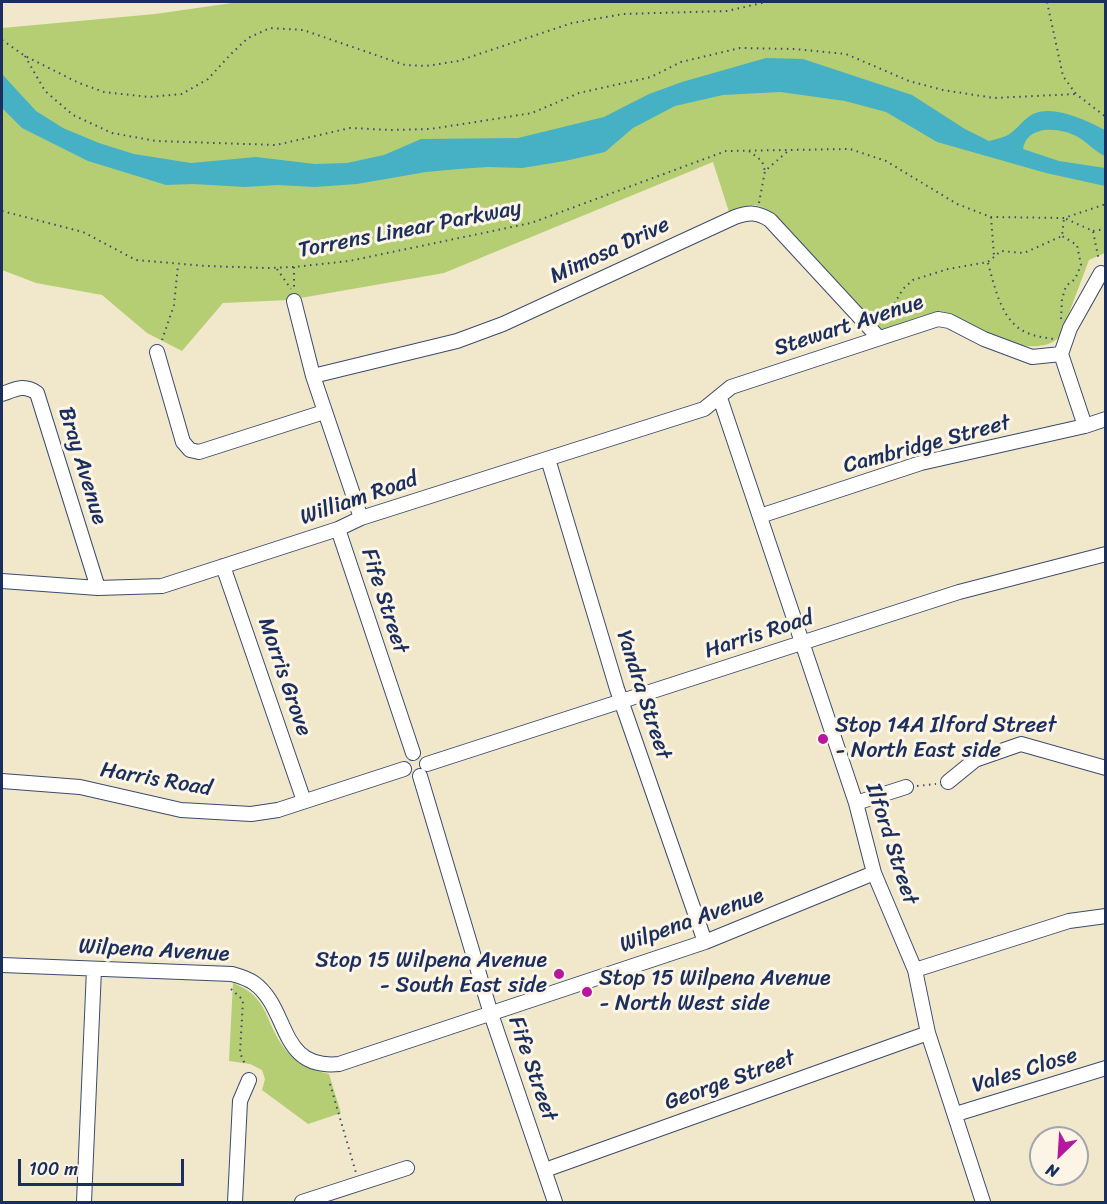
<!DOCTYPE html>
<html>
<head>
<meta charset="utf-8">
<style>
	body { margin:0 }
	#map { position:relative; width:1107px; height:1204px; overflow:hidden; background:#f1e8cb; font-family:Sriracha,sans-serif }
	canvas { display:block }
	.frame { position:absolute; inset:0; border:3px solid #1b2f5e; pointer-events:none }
	.north { position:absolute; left:1029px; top:1126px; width:60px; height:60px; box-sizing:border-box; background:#fcf5e5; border:2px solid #a2a6af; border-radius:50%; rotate:205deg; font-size:16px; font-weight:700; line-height:24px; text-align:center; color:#1b2f5e }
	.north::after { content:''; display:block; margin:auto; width:21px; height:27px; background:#b5179e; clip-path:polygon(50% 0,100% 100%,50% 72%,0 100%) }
	.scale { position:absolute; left:18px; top:1159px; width:166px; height:27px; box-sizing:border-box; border:3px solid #1b2f5e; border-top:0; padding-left:8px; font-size:18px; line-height:21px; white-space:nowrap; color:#1b2f5e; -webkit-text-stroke:4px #fcf5e5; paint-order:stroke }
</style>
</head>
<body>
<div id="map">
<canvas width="1107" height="1204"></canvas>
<div class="frame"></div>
<div class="north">N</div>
<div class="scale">100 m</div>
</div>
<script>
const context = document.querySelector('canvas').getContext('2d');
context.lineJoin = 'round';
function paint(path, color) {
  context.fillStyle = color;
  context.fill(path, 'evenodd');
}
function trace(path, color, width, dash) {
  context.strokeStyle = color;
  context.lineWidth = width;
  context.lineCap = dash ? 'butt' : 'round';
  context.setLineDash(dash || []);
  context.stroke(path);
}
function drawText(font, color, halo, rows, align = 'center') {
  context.font = font + ' Sriracha,sans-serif';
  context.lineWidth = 6;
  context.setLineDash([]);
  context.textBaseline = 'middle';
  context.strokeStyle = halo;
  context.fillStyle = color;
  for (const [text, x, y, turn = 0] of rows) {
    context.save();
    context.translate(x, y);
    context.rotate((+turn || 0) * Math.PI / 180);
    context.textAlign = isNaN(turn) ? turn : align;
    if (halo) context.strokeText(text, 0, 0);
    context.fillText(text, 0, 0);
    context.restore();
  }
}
const green = new Path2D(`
	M239,2h866v251l-16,7 -29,77c-25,22 -66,0 -91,-13 -8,-4 -17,-11 -26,-11 -17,-2 -46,13 -63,19l-107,-119c-20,-12 -22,-8 -44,-1l-16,-50 -269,111 -155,27 -66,3 -41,48 -35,-18 -45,-38 -66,-12 -34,-13v-242l153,-14z
	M233,983c35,14 31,35 49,62 11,16 28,25 47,29l12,39 -33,11 -46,-34 3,-11 -3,-9 -12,-6 -21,-3z`);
const water = new Path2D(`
	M766,58l37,1 109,36 53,34 24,12c6,-2 13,-3 19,-6 9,-5 15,-16 25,-21 20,-10 55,7 72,16v26c-11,-5 -17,-13 -27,-19 -17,-10 -51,-13 -55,12l36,12 46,7v18l-59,-13 -109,-31 -51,-30 -41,-11 -65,-9 -57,3 -48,11 -42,22 -28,24 -40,9 -43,7 -34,-1 -29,2 -33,3 -69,12 -42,3 -37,-2 -33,2 -52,-3 -27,1 -78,-24 -66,-33 -20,-20v-34l34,37 27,17 36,15 35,11 57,9 65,-6 59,7 32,-1 37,-8 37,-16 97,-1 86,-21 45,-23 33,-12z`);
const path = new Path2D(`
	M1047,2l16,74 13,18 30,23
	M2,3v-1
	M2,40l23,16 54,27 25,9 45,5 33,-3 26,-15 23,-25 17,-16 22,-10 33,2 102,35 21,1 32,-5 114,-38 51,-9 104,-3 39,-9
	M25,56l20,35 28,24 39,18 44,8 120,4 74,-17 41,2 39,-1 46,-7 56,-9 47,-20 72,-16 30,-15 59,-14 54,1 52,5 63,27 34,9 51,8 82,-4
	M749,151l13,10 3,10
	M759,203l6,-32 23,-20
	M2,211l81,21 53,28 70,6 61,2 27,-1 55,-6 182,-38 195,-72 124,-2 36,12 71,43 34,13 73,1 42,-14
	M991,217l3,39
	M1093,231l13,-2
	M988,263c7,25 14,62 42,71 8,3 16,4 24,5
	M294,267v21
	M277,269l14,20
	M1061,319l1,-20 4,-13 9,-7 6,-14 -4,-20 -15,-9
	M878,321l13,-12 12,-20 10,-9 35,-11 40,-7 13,-11 23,2 38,-17 2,-18 29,13 6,30
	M162,340l12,-35 4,-40
	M917,786l19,-2
	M231,989l12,11 -3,53 5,11
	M330,1084l26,89`);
const minor = new Path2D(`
	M294,301l19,75 48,142
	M157,352l26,90 7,8 9,2 125,-40
	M1061,354l24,72
	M313,376l144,-35 46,-17 232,-107c14,-5 22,-5 35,3l109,118
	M2,394c14,-5 22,-10 35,-1l61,195
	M720,398l136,405 18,70 41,97 13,63 55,169
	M548,459l69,230 88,253
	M760,516l161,-53 164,-37 21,-7
	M338,529l75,224
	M223,566l81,235
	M2,581l96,7 64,-2 176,-57 23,-11 343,-109 27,-22 207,-68 11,2 35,18 48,18 29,-3 9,-26 31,-55
	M427,764l532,-172 147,-38
	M420,776l71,238 64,188
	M2,781l78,6 101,23 70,4 27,-4 126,-41
	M948,782l27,-22 46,-16 85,24
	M856,803l50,-16
	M2,965l230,9c7,2 15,4 22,9 36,26 24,87 85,81l366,-122 169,-69
	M915,970l154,-49 37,-5
	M956,1114l150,-46
	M545,1170l383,-137
	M84,1202l10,-233
	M235,1202l5,-101 9,-21
	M302,1202l105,-34`);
const markers = [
	[823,739,6,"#b5179e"],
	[559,974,6,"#b5179e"],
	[587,992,6,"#b5179e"]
];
const streetNames = [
	["Torrens Linear Parkway",410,230,-11],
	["Mimosa Drive",610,251,-25],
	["Stewart Avenue",849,326,-18],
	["Cambridge Street",927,445,-15],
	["Bray Avenue",82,466,73],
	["William Road",359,499,-19],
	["Fife Street",384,601,72],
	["Harris Road",759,635,-18],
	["Morris Grove",284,677,71],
	["Yandra Street",643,695,72],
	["Harris Road",156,780,10],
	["Ilford Street",891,844,72],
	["Wilpena Avenue",692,921,-20],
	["Wilpena Avenue",154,951,3],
	["Fife Street",532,1069,71],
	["Vales Close",1025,1071,-17],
	["George Street",730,1081,-20]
];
const poiNames = [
	["Stop 14A Ilford Street",835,726],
	["- North East side",835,751],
	["Stop 15 Wilpena Avenue",547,961,"right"],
	["- South East side",547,986,"right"],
	["Stop 15 Wilpena Avenue",599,979],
	["- North West side",599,1004]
];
paint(green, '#b5ce74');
paint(water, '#46b1c4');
trace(minor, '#3b4b6e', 16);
trace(path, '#3b4b6e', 2, [1.5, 4.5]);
trace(minor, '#fff', 14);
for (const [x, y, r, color] of markers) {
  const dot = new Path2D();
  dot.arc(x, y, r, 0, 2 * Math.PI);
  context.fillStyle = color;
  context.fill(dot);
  trace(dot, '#fcf5e5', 2);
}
drawText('22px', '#1b2f5e', '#fcf5e5', streetNames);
drawText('22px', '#1b2f5e', '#fcf5e5', poiNames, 'left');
</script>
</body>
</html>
